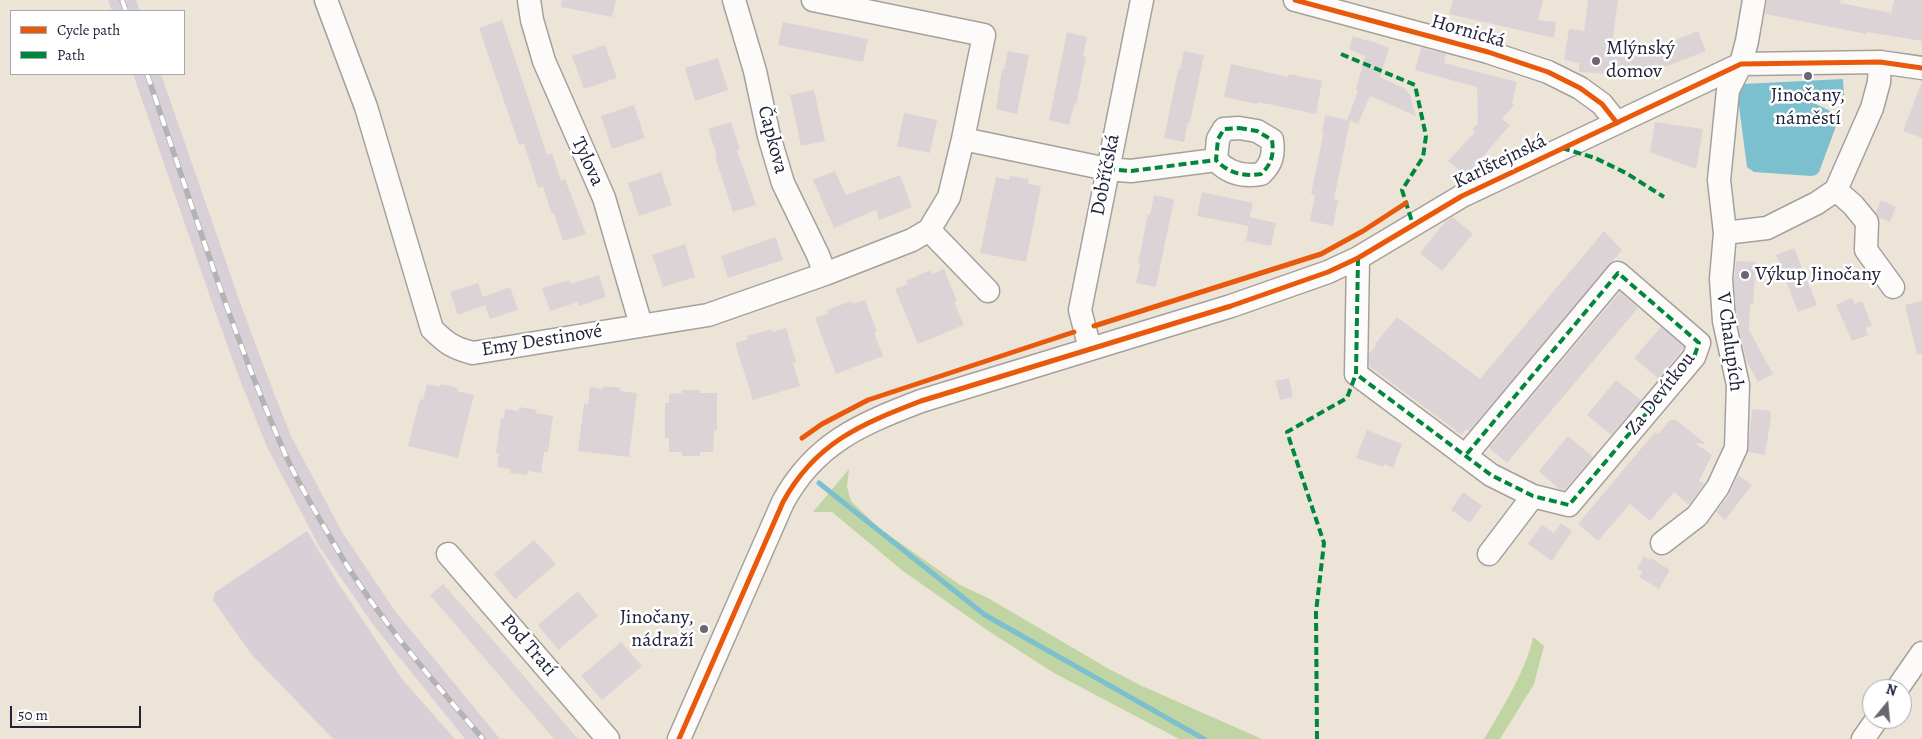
<!DOCTYPE html>
<html>
<head>
<meta charset="utf-8">
<style>
	body { margin:0 }
	#map { position:relative; width:1922px; height:739px; overflow:hidden; background:#ede4d8; font-family:Alegreya,serif }
	canvas { display:block }
	.legend { position:absolute; left:10px; top:10px; width:175px; height:65px; box-sizing:border-box; background:#fff; border:1px solid #a7a7b1; margin:0; padding:6px 9px; list-style:none; font-size:15px; color:#22223b }
	.legend li { display:flex; align-items:center; gap:10px; height:25px }
	.legend b { width:25px; border:1px solid #a7a7b1 }
	.north { position:absolute; left:1862px; top:679px; width:50px; height:50px; box-sizing:border-box; background:#fff; border:1px solid #a7a7b1; border-radius:50%; rotate:17deg; font-size:14px; font-weight:700; line-height:20px; text-align:center; color:#22223b }
	.north::after { content:''; display:block; margin:auto; width:18px; height:22px; background:#696672; clip-path:polygon(50% 0,100% 100%,50% 72%,0 100%) }
	.scale { position:absolute; left:10px; top:706px; width:131px; height:22px; box-sizing:border-box; border:2px solid #22223b; border-top:0; padding-left:6px; font-size:15px; line-height:18px; white-space:nowrap; color:#22223b; -webkit-text-stroke:4px #fff; paint-order:stroke }
</style>
</head>
<body>
<div id="map">
<canvas width="1922" height="739"></canvas>
<ul class="legend">
<li><b style="height:6px;background:#e8590c"></b>Cycle path</li>
<li><b style="height:6px;background:#00873e"></b>Path</li>
</ul>
<div class="north">N</div>
<div class="scale">50 m</div>
</div>
<script>
const context = document.querySelector('canvas').getContext('2d');
context.lineJoin = 'round';
function paint(path, color) {
  context.fillStyle = color;
  context.fill(path, 'evenodd');
}
function trace(path, color, width, dash) {
  context.strokeStyle = color;
  context.lineWidth = width;
  context.lineCap = dash ? 'butt' : 'round';
  context.setLineDash(dash || []);
  context.stroke(path);
}
function drawText(font, color, halo, rows, align = 'center') {
  context.font = font + ' Alegreya,serif';
  context.lineWidth = 5;
  context.setLineDash([]);
  context.textBaseline = 'middle';
  context.strokeStyle = halo;
  context.fillStyle = color;
  for (const [text, x, y, turn = 0] of rows) {
    context.save();
    context.translate(x, y);
    context.rotate((+turn || 0) * Math.PI / 180);
    context.textAlign = isNaN(turn) ? turn : align;
    if (halo) context.strokeText(text, 0, 0);
    context.fillText(text, 0, 0);
    context.restore();
  }
}
const industrial = new Path2D(`
	M108,0h28l4,11h-28z
	M133,74h28l80,231 26,70 24,61 51,96 53,79 105,128h-35l-91,-113 -55,-80 -52,-99 -25,-62 -26,-71z
	M307,531l30,50 65,98 53,60h-122l-82,-85 -38,-54 2,-8z`);
const green = new Path2D(`
	M849,469l-2,18 4,14 28,27 81,57 28,13 121,71 33,17 120,53h-83l-125,-66 -67,-43 -84,-59 -71,-59h-19z
	M1533,637l11,9 -10,38 -34,55h-16c16,-27 44,-72 49,-102z`);
const water = new Path2D(`
	M1843,79l1,16 -29,3 -3,4 18,9 9,7 -20,54 -3,3 -5,1 -57,-4 -7,-5 -10,-76 6,-7z`);
const stream = new Path2D(`
	M819,483l166,132 219,124`);
const building = new Path2D(`
	M562,0h54l-4,17 -51,-10z
	M1453,0h90l-5,20 18,2 -2,16 -105,-24z
	M1588,0h30l-7,51 26,4 61,-24 8,20 -62,24 -21,-7v7l-44,-3v-9l-15,-3 5,-31 15,2z
	M1767,0h74l-1,3 51,10 3,-13h28v41l-55,-9v2l-102,-20z
	M502,20l45,135 5,-2 9,28 4,-2 21,55 -23,7 -9,-28 -2,1 -9,-27 -5,1 -14,-44 -5,1 -40,-117z
	M783,22l85,17 -5,23 -85,-17z
	M1067,32l20,5 -4,19 3,1 -10,48h-2l-5,20 -20,-5z
	M1353,36l16,5v-1l20,8 -9,29 24,11 6,7 6,21 -46,-20 -12,28 -8,-3 -16,78 4,1 -5,26 -23,-5 5,-26 -4,-1 13,-63h-2l3,-16 22,5 11,-29 -2,-1 9,-34 -16,-7z
	M605,45l12,33 -33,11 -12,-33z
	M1421,48l25,6 -2,9 73,19 -5,21 2,2 -12,14 8,6 -44,51 -18,-15 27,-29 -3,-2 6,-7 -1,-36 -62,-17z
	M1008,51l21,4 -12,59 -21,-5 6,-39h2z
	M1184,51l20,4 -14,67h-2l-4,20 -20,-4 14,-68h2z
	M718,58l10,32 -33,11 -10,-33z
	M1231,64l57,13 1,-3 33,7 -6,33 -58,-12 -1,2 -33,-7z
	M1921,84h1v54l-19,-7z
	M814,90l11,51 -24,5 -11,-51z
	M634,105l11,33 -33,11 -11,-33z
	M904,113l33,7 -7,33 -33,-7z
	M731,122l9,27 -3,1 19,55 -23,7 -18,-55 2,-1 -9,-27z
	M1655,122l48,7 -7,40 -46,-17z
	M835,171l11,24 54,-20 12,32 -33,13 -3,-10 -42,18 -21,-48z
	M661,172l11,33 -33,11 -11,-33z
	M1010,176l19,3 -1,5 13,2 -15,76 -46,-9 16,-76 13,3z
	M1202,192l51,11 -5,23 -51,-10z
	M1154,195l20,4 -18,88 -20,-4 4,-19 -2,-1 10,-49 2,1z
	M1881,200l15,7 -6,15 -12,-5 -2,-5z
	M1250,217l26,6 -5,23 -25,-5z
	M1453,217l20,17 -31,37 -22,-18 26,-32z
	M1604,231l18,19 -153,181 -3,-2 -4,6 -93,-69v-12l7,-9 -1,-1 22,-27 83,62z
	M776,237l7,23 -55,18 -7,-22z
	M685,244l10,33 -32,10 -11,-32z
	M1794,248l23,57 -19,7 -22,-57z
	M1736,261l20,1 -3,43 -3,-1 -1,26 24,44 -15,8 -12,-22 -9,-41 -3,-36z
	M944,269l13,32 -3,1 10,23 -46,19 -23,-55 13,-5 -2,-3 24,-11 2,4z
	M599,275l7,22 -27,9 -1,-4 -28,9 -8,-23 28,-8 1,4z
	M478,283l5,14 27,-10 8,23 -28,9 -5,-14 -27,10 -8,-23z
	M1620,292l18,16 -131,155 -18,-15z
	M1852,298l3,6 7,-3 10,24 -6,3 2,7 -16,6 -16,-36z
	M865,300l12,32 -3,1 9,23 -47,18 -21,-56 13,-5 -1,-3 24,-9 1,3z
	M1922,301v53h-5l-12,-49z
	M1661,327l23,20 -25,32 -25,-21z
	M786,328l10,34 -3,1 7,23 -47,14 -18,-57 13,-4 -1,-3 25,-7 1,3z
	M1289,378l4,19 -13,3 -5,-19z
	M1616,380l25,20 -30,35 -24,-20z
	M427,384l13,3 1,-3 17,4 -1,3 17,4 -16,63 -50,-12 12,-47 3,1z
	M603,386l18,2 -1,3 17,2 -8,64 -51,-6 6,-48 4,1 2,-17 13,2z
	M682,390h18v3h17v38l-3,-1 -1,22h-13v4h-18v-4h-13v-14h-4v-35h4v-9l13,-1z
	M519,407l18,3 -1,3 17,3 -5,36h-4l-3,21 -13,-2 -1,4 -17,-2 1,-4 -14,-2 2,-14h-3l5,-35h3l1,-9 14,2z
	M1752,409l18,2 1,6 -6,38 -17,-3z
	M1670,420h6l30,24 -11,-1 17,12 -13,26 5,3 -15,21 -15,-13 -24,29 -20,-17 -32,37 -20,-17 77,-92 3,2z
	M1367,430l35,14 -9,24 -9,-4 -1,3 -27,-9z
	M1568,436l25,21 -29,33 -5,-1 -20,-18z
	M1738,475l14,10 -27,35 -9,-8 13,-17z
	M1463,492l19,14 -12,17 -19,-13z
	M1561,523l11,8 -20,30 -24,-17 14,-19 12,8z
	M534,540l22,24 -41,35 -21,-25z
	M1644,556l6,4 1,-2 19,12 -11,19 -20,-12 4,-5 -6,-4z
	M443,584l48,54 87,101h-24l-25,-29 -99,-115z
	M578,591l20,25 -40,34 -20,-25z
	M621,642l21,24 -40,34 -21,-24z`);
const minor = new Path2D(`
	M326,0l40,107 66,222c14,14 21,19 41,24l235,-38 117,-41 87,-34 17,-10
	M529,0l3,20 12,41 60,137 37,127
	M734,0l21,71 14,65 14,47 35,72 7,19
	M813,0l171,35 -21,104
	M1295,0l193,52 60,20 32,16 22,16 15,19
	M1754,0l-7,41 -6,23 -13,26 -9,90 6,53 42,-5 50,-25 19,-13 36,-82 7,-26 1,-20
	M1239,128l18,3 15,9c2,14 0,24 -11,34 -17,3 -33,-1 -45,-14l2,-21 6,-10z
	M1836,190l17,15 14,17 -1,28 27,37
	M1358,258l-2,116 135,101 42,21 36,9 125,-148 5,-14 -81,-70 -153,183
	M988,291l-59,-61 20,-33 14,-58 144,30 24,2 85,-11
	M1090,349l-10,-39 62,-310
	M1662,543l35,-27 21,-29 18,-39 2,-63 -14,-64 -3,-42 4,-46
	M448,554l160,185
	M1489,554l44,-58
	M1897,689l25,-36
	M679,739l104,-237c32,-59 78,-78 138,-101l310,-95 97,-34 30,-14 104,-62 279,-132 139,-2 42,6
	M1863,739l14,-20`);
const rail = new Path2D(`
	M122,0l4,11
	M147,74c42,122 81,247 132,366 14,34 33,66 51,97 41,73 98,138 153,202`);
const quiet = new Path2D(`
	M1341,54l74,31 11,51 -3,21 -21,33 11,35
	M1239,128l18,3 15,9c2,14 0,24 -11,34 -17,3 -33,-1 -45,-14l2,-21 6,-10z
	M1562,148l33,10 31,15 38,24
	M1107,169l24,2 85,-11
	M1358,258l-2,116 135,101 42,21 36,9 125,-148 5,-14 -81,-70 -153,183
	M1317,739l-1,-127 8,-69 -37,-111 60,-34 9,-24`);
const cycleway = new Path2D(`
	M1295,0l193,52 60,20 32,16 22,16 15,19
	M1094,326l227,-72 42,-23 43,-28
	M802,438l20,-14 46,-24 206,-68
	M679,739l104,-237c32,-59 78,-78 138,-101l310,-95 97,-34 30,-14 104,-62 279,-132 139,-2 42,6`);
const markers = [
	[1596,61,5,"#696672"],
	[1808,76,5,"#696672"],
	[1745,275,5,"#696672"],
	[704,629,5,"#696672"]
];
const streetNames = [
	["Hornická",1468,32,16],
	["Čapkova",772,140,75],
	["Tylova",587,162,65],
	["Karlštejnská",1500,162,-26],
	["Dobříčská",1106,175,-79],
	["Emy Destinové",542,341,-9],
	["V Chalupích",1729,342,82],
	["Za Devítkou",1661,394,-52],
	["Pod Tratí",528,646,49]
];
const poiNames = [
	["Mlýnský",1606,49],
	["domov",1606,72],
	["Jinočany,",1808,96,"center"],
	["náměstí",1808,119,"center"],
	["Výkup Jinočany",1755,275],
	["Jinočany,",694,618,"right"],
	["nádraží",694,641,"right"]
];
paint(industrial, '#d9d0d7');
paint(green, '#c0d5a3');
paint(water, '#7cbfce');
trace(stream, '#7cbfce', 5);
paint(building, '#dcd3d7');
trace(minor, '#a6a09d', 25);
trace(minor, '#fcfbf9', 22);
trace(rail, '#b4b3b4', 5.5);
trace(rail, '#fff', 4, [11]);
trace(quiet, '#00873e', 4, [8, 4]);
trace(cycleway, '#e8590c', 5);
for (const [x, y, r, color] of markers) {
  const dot = new Path2D();
  dot.arc(x, y, r, 0, 2 * Math.PI);
  context.fillStyle = color;
  context.fill(dot);
  trace(dot, '#fff', 2);
}
drawText('20px', '#22223b', '#fff', streetNames);
drawText('20px', '#22223b', '#fff', poiNames, 'left');
</script>
</body>
</html>
